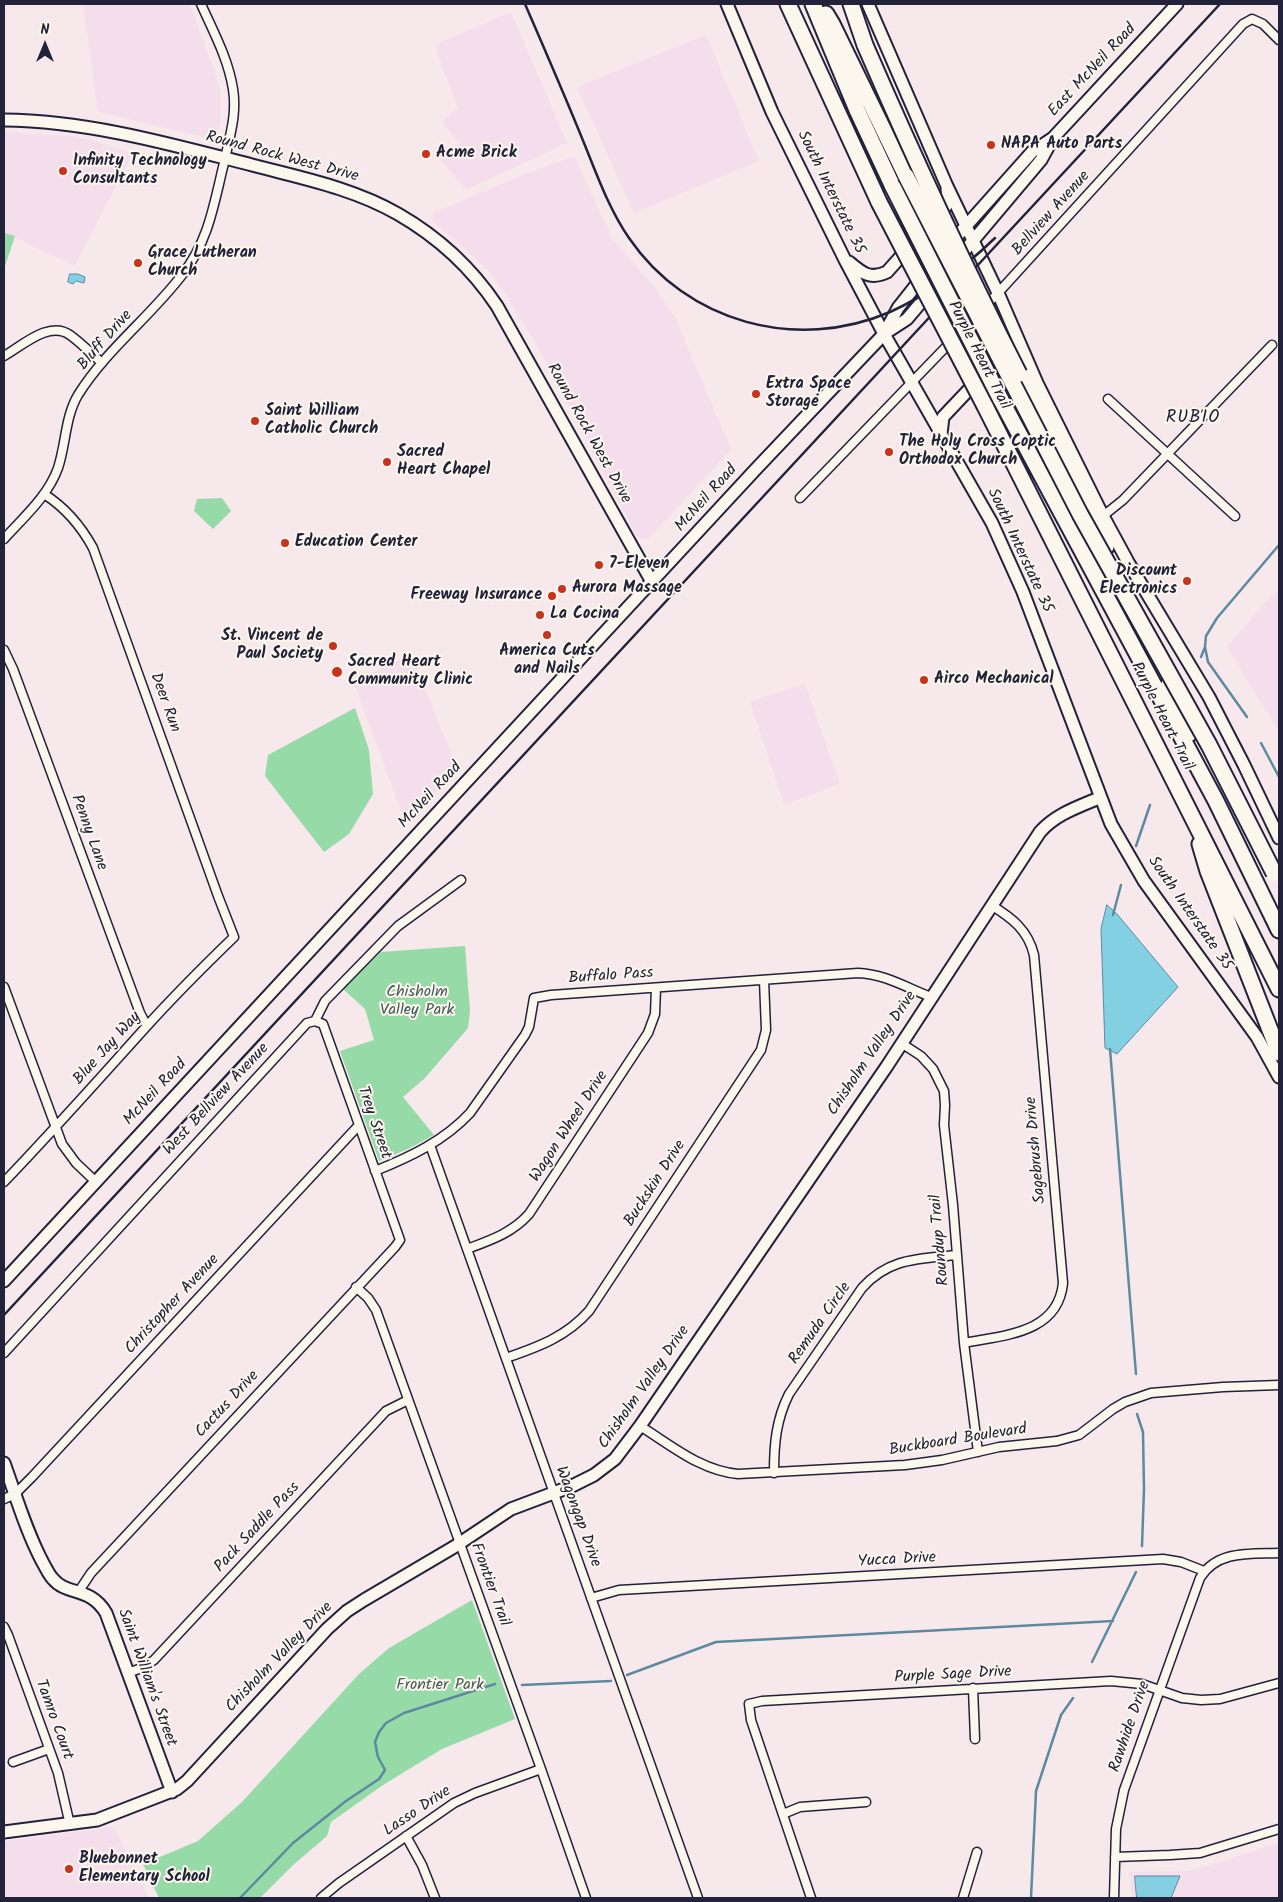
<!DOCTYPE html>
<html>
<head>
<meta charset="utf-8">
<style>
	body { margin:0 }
	#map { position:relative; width:1283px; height:1902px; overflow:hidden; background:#f7e8ec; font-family:Kalam,sans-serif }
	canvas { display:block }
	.frame { position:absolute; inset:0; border:5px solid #22223b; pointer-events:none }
	.north { position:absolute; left:20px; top:20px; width:50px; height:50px; -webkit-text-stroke:4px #fbf7ec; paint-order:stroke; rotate:0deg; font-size:14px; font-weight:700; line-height:20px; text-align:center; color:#22223b }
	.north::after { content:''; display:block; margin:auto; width:18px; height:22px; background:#22223b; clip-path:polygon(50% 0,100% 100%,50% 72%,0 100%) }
</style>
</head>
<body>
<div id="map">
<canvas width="1283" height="1902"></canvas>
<div class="frame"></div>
<div class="north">N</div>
</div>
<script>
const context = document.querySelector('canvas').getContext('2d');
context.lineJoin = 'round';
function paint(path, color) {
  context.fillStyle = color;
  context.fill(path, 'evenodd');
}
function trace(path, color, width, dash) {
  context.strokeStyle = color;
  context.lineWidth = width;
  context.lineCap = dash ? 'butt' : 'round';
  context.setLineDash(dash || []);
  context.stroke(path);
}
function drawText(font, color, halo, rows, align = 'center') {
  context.font = font + ' Kalam,sans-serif';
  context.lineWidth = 4;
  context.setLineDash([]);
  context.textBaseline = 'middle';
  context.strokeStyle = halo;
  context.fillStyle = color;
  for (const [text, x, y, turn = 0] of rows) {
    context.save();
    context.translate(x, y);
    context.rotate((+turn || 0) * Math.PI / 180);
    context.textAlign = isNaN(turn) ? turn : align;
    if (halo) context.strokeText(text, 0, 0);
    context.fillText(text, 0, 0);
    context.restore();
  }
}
const built = new Path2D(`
	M83,4h107l31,86v26l-4,24 -119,-28z
	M511,12l56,131 -101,47 -27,-32 11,-11 3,2 7,-6 -17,-19 1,-4 14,-12 -24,-63z
	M706,35l53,126 -125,52 -57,-126z
	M4,132l66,4 25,5 38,12 -58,113 -71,-33z
	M574,156l39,84 41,46 21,31 56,133 -83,89h-6l-6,-4 -97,-186 -38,-62 -13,-17 -56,-50 1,-7 92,-39z
	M1279,590v142l-52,-85 41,-48z
	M412,655l45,114 -51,55 -53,-143z
	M805,684l35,100 -56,21 -34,-104z
	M114,1827l35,71h-145v-57z
	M1279,1842v56h-147l-3,-26 59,-1 30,-8z`);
const green = new Path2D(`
	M4,233l11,3 -11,33z
	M222,498l9,13 -18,18 -19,-18 3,-12z
	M355,708l14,42 4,44 -24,40 -25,18 -59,-76 3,-21z
	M465,946l5,65 -2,17 -43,50 -22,19 31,38 -26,14 -29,12 -39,-110 34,-11 -9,-31 -22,-20 38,-37z
	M472,1600l43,119 -73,30 -59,36 -52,37 -4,14 -35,30 -32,32h-101l-16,-34 55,-23 44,-39 117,-128 30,-26z`);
const water = new Path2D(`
	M70,274h8l7,3 -1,6 -8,-2 -3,3 -5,-2z
	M1107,905l10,9 61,73 -61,67 -12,-6 -4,-119z
	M1135,1876h45l-9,22h-34z`);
const stream = new Path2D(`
	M1201,657l4,-10
	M1247,717l-39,-55 -3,-15 1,-11 11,-18 62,-73
	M1261,743l18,34
	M1136,846l14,-41
	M1113,915l8,-30
	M1110,1049l26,325
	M1137,1414l6,18 1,57 -2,57
	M1092,1662l44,-90
	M627,1675l89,-33 397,-21
	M522,1685l89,-4
	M240,1898l53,-55 53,-42 33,-22 6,-9 -7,-13 -3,-15 4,-10 7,-9 18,-10 91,-29
	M1031,1898l5,-107 25,-76 12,-17`);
const street = new Path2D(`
	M4,356c18,-10 45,-36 66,-21 11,8 22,19 32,28
	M1108,399l127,117
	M800,498l198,-205 245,-269 9,-5 11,5 16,16
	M1103,516l20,-16 149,-155
	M4,539c20,-22 44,-43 54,-71 8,-24 7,-51 20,-73 28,-45 72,-78 104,-120 28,-36 32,-73 43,-116 5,-24 12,-45 8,-70 -5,-31 -20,-58 -32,-85
	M4,650l9,19 127,344 7,13
	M4,987l58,157 14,19 20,19
	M315,1021l10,-20 73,-75 63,-46
	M901,1043l20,13 12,13 11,22 1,14 -1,20 9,80 11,138 14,109
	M430,1145l268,753
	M375,1171c35,-14 69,-30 95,-58l55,-78 4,-8 5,-29 17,-3 307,-22c27,1 49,15 73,24
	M4,1182c49,-51 95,-103 142,-155 28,-31 58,-61 88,-90l-16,-41 -125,-348c-12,-22 -27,-40 -49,-54
	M467,1249c24,-9 45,-16 62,-35l119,-181 7,-19 1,-26
	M356,1287l12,11 8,12 165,459 45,129
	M964,1343c39,-8 94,-9 99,-60l-29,-328c-6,-25 -22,-37 -43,-50
	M4,1353l303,-330 8,-2
	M506,1358c32,-11 60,-21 83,-47l172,-261 5,-20 -2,-50
	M640,1426c31,19 61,45 98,48l167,-9 37,-5 57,-13 58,-6 22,-6 34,-26 12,-7 26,-9 72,-6 56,-2
	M774,1473c0,-29 2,-53 15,-79l73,-106c27,-30 56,-29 94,-33
	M4,1499l11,-5 17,-17 327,-352
	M79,1591l12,-18 304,-326 5,-7 -77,-216 -8,-3
	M591,1598l28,-8 544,-31 18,3 23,9
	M4,1627l4,8 50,138 12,52
	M127,1673l15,-5 12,-8 232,-249 22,-11
	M973,1688l2,51
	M13,1762l36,-13
	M783,1814l17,-7 66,-5
	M406,1836l16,29 13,33
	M1115,1857l55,-2 30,-2 79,-24
	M321,1898l18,-15 115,-80 21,-10 66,-24
	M811,1898l-60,-178 -2,-16 13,-3 349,-20 31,3 40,14 19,2 19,-1 59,-16
	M963,1898l14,-46
	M1114,1898l2,-69 8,-39 76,-212c17,-28 50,-24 79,-25`);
const secondary = new Path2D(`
	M727,4l45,108 73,148 39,74 108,189 31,69 88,232 33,57 113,156 22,40
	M868,4l78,180 52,109 39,90 66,133 25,46 81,135 35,68 35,73
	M4,120c85,1 166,24 248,45 49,13 101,23 146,49 40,23 73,53 99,92l155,276
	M950,244l82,-92 21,-14 124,-134
	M849,262c13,11 21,18 38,10l59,-66 2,-9 -1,-8
	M885,332l13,-24 38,-48
	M941,434l2,-17 52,-55 11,-3
	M4,1281l751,-811 129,-136 23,-15 134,-159 12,-22
	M4,1463c12,33 22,68 39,100 3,5 6,12 10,16 14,17 37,7 53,34l66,179
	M4,1832l93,-12 80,-31 10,-8 140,-152 20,-18 17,-11 90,-53 57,-38 61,-23 22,-11 21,-16 25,-33 247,-360 153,-234c16,-18 38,-25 59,-34`);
const highway = new Path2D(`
	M788,4l91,198
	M813,4l44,106 36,77
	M851,4l14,41
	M826,14l6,10 74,152
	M1019,374l87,173
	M1000,398l216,403 63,129
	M985,406l294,583
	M1169,684l20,50
	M1200,844l8,27 71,182`);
const rail = new Path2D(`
	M525,4c20,46 40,92 59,139 13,32 25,66 45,95 58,85 168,114 261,74 40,-18 74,-44 105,-74
	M4,1315l1216,-1311`);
const highwayBridge = new Path2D(`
	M865,45c48,111 99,221 154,329
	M906,176l174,338 129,231 65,128
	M893,187l107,211
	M879,202l106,204`);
const markers = [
	[991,145,5,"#c8321e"],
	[426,154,5,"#c8321e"],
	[63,171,5,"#c8321e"],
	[138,263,5,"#c8321e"],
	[756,394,5,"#c8321e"],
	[255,421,5,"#c8321e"],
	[889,452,5,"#c8321e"],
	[387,462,5,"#c8321e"],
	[285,543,5,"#c8321e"],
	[599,565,5,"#c8321e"],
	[1187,581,5,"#c8321e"],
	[562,589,5,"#c8321e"],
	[552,596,5,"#c8321e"],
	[540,615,5,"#c8321e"],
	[547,635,5,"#c8321e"],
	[333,646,5,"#c8321e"],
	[337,672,6,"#c8321e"],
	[924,680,5,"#c8321e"],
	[69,1869,5,"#c8321e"]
];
const streetNames = [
	["East McNeil Road",1093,71,-47],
	["Round Rock West Drive",282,158,15],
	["South Interstate 35",830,193,64],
	["Bellview Avenue",1052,214,-48],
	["Bluff Drive",106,341,-49],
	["Purple Heart Trail",978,356,63],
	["Round Rock West Drive",588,434,61],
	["McNeil Road",707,499,-48],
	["South Interstate 35",1019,551,65],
	["Deer Run",164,703,70],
	["Purple Heart Trail",1161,717,63],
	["McNeil Road",431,796,-47],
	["Penny Lane",88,833,70],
	["South Interstate 35",1189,914,55],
	["Buffalo Pass",611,977,-4],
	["Blue Jay Way",108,1049,-48],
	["Chisholm Valley Drive",873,1054,-56],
	["McNeil Road",156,1093,-47],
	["West Bellview Avenue",217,1100,-47],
	["Trey Street",373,1123,71],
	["Wagon Wheel Drive",570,1127,-57],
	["Sagebrush Drive",1037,1150,-95],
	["Buckskin Drive",656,1184,-57],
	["Roundup Trail",941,1240,-95],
	["Christopher Avenue",173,1305,-47],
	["Remuda Circle",821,1324,-55],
	["Chisholm Valley Drive",645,1388,-55],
	["Cactus Drive",228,1405,-47],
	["Buckboard Boulevard",958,1441,-9],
	["Wagongap Drive",577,1517,70],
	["Pack Saddle Pass",258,1528,-47],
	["Yucca Drive",897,1561,-3],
	["Frontier Trail",489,1585,70],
	["Chisholm Valley Drive",280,1658,-46],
	["Purple Sage Drive",953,1676,-3],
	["Saint William's Street",146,1678,70],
	["Tamro Court",53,1720,70],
	["Rawhide Drive",1131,1727,-71],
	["Lasso Drive",418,1812,-34]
];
const poiNames = [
	["NAPA Auto Parts",1001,145],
	["Acme Brick",436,154],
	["Infinity Technology",73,162],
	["Consultants",73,180],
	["Grace Lutheran",148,254],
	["Church",148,272],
	["Extra Space",766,385],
	["Storage",766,403],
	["Saint William",265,412],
	["Catholic Church",265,430],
	["The Holy Cross Coptic",899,443],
	["Orthodox Church",899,461],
	["Sacred",397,453],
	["Heart Chapel",397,471],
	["Education Center",295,543],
	["7-Eleven",609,565],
	["Discount",1177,572,"right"],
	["Electronics",1177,590,"right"],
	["Aurora Massage",572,589],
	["Freeway Insurance",542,596,"right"],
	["La Cocina",550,615],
	["St. Vincent de",323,637,"right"],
	["Paul Society",323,655,"right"],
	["America Cuts",547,652,"center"],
	["and Nails",547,670,"center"],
	["Sacred Heart",348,663],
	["Community Clinic",348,681],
	["Airco Mechanical",934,680],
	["Bluebonnet",79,1860],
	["Elementary School",79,1878]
];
const parkNames = [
	["Chisholm",417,993],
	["Valley Park",417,1011],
	["Frontier Park",440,1686]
];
const neighbourhoodNames = [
	["RUBIO",1193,419]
];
paint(built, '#f5deec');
paint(green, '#96daa7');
paint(water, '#84d0e3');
trace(water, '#5d8aa0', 1);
trace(stream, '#5d8aa0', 2.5);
trace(street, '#22223b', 11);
trace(secondary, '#22223b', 15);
trace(highway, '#22223b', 19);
trace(street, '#fbf7ec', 8);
trace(secondary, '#fbf7ec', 11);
trace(highway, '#fbf7ec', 15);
trace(rail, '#22223b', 2.5);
trace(highwayBridge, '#22223b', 19, []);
trace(highwayBridge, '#fbf7ec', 15);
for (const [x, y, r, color] of markers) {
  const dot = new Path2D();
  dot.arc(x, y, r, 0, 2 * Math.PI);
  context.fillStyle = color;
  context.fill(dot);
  trace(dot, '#fbf7ec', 2);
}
drawText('16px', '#22223b', '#fbf7ec', streetNames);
drawText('bold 16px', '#22223b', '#fbf7ec', poiNames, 'left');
drawText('16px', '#45595b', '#fbf7ec', parkNames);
context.letterSpacing = '1px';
drawText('18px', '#22223b', '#fbf7ec', neighbourhoodNames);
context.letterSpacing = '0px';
</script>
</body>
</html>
